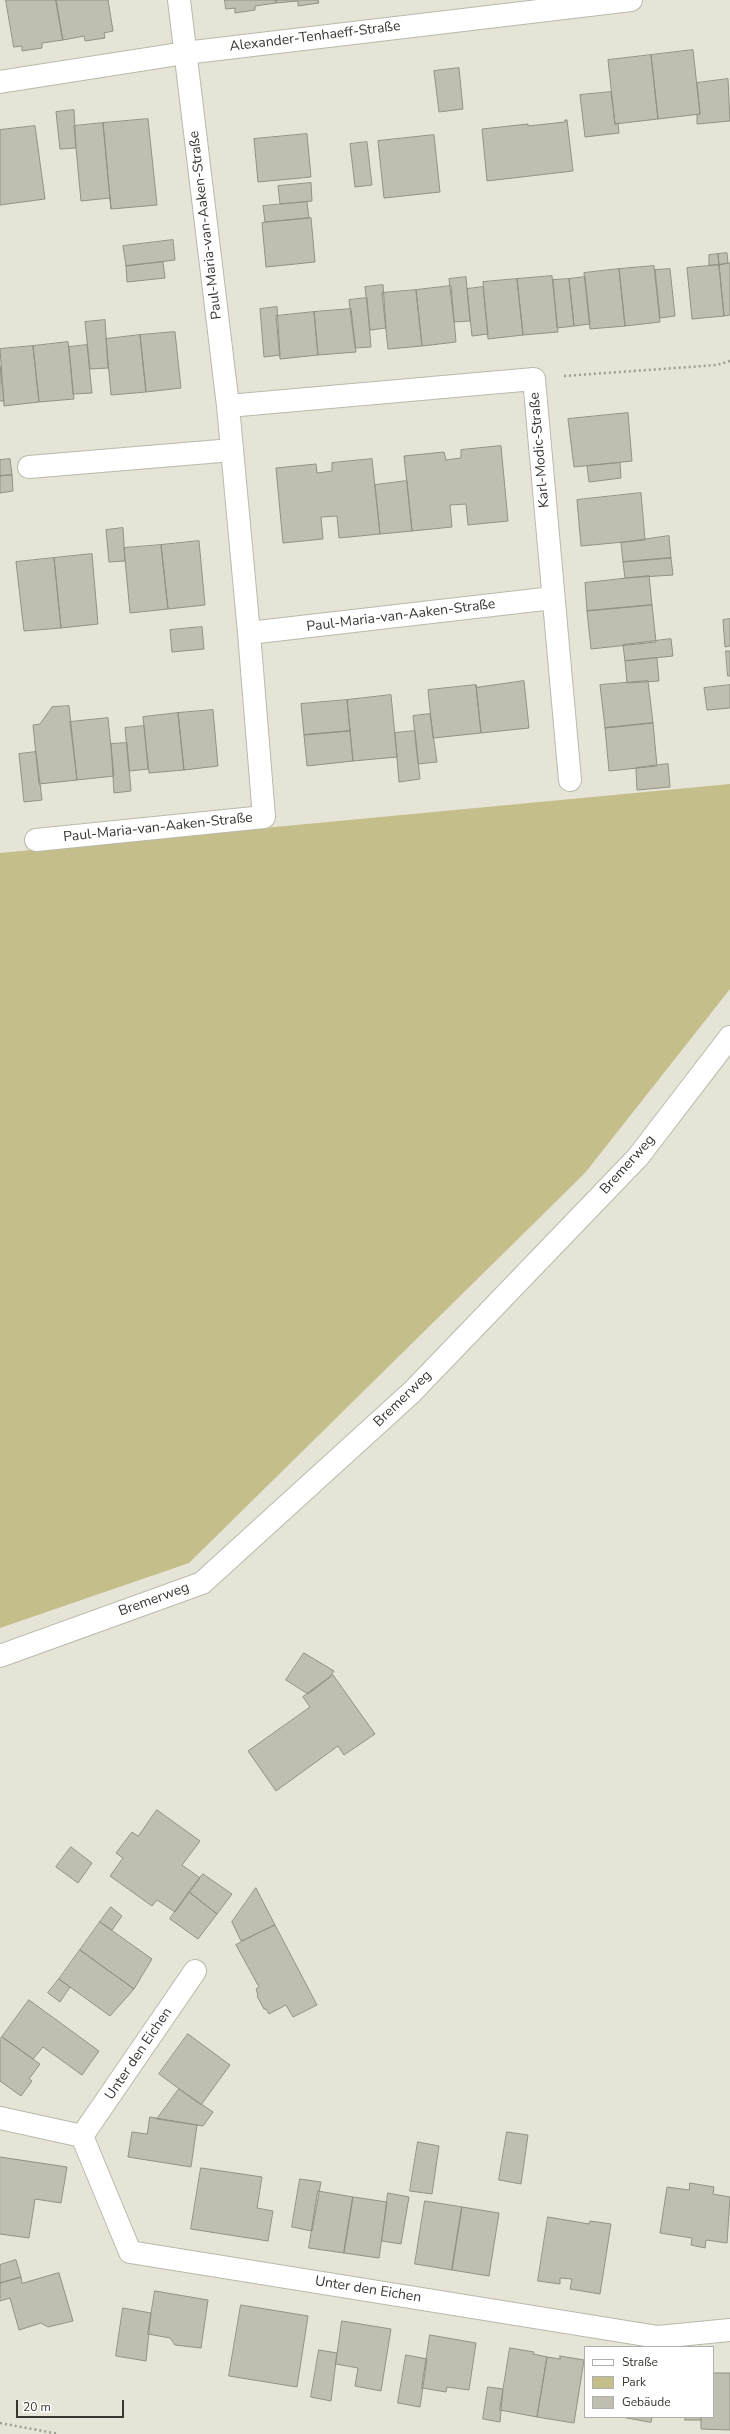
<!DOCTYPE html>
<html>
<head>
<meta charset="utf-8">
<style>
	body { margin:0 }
	#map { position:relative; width:730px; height:2434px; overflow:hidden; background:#e5e4d6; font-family:"Nunito Sans",sans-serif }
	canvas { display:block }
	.legend { position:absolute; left:584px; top:2346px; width:130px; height:72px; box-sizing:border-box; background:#fff; border:1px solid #afafad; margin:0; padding:5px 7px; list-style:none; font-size:12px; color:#373631 }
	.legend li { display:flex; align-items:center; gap:8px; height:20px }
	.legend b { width:20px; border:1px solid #afafad }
	.scale { position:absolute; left:16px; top:2400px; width:108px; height:18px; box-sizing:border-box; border:2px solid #373631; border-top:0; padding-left:5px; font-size:12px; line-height:14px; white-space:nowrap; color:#373631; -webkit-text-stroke:3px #fff; paint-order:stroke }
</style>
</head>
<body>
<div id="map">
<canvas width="730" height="2434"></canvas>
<ul class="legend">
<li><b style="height:5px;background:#fff"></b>Straße</li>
<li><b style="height:11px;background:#c4be8b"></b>Park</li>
<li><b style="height:11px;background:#bfbeb0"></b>Gebäude</li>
</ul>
<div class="scale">20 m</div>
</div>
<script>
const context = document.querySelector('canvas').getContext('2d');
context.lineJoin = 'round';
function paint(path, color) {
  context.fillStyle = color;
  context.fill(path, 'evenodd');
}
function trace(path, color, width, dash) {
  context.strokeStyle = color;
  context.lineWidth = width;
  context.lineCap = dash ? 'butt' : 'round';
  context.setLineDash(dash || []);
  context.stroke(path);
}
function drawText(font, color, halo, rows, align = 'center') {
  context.font = font + ' "Nunito Sans",sans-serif';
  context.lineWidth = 3;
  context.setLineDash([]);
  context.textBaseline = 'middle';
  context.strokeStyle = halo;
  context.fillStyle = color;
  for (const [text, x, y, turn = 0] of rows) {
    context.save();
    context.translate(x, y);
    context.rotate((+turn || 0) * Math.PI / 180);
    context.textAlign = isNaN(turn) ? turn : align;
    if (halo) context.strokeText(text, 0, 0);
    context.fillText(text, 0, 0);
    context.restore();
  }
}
const green = new Path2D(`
	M730,784v205l-145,184 -396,390 -189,65v-775z`);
const building = new Path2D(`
	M6,0h50l7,40 -21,3v5l-20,3v-5l-8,1z
	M56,0h52l5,31 -9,2 1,5 -20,3 -1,-5 -21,4z
	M225,0h51v3l-21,3v4l-20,3v-5l-9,1z
	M276,0h42l1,3 -21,3v-5l-22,2z
	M693,50l7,64 -42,5 -7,-64z
	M651,55l7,64 -43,5 -7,-64z
	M459,68l4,41 -24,3 -5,-41z
	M728,79l2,42 -33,3v-9l3,-1 -3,-31z
	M611,92l4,32 3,-1 1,10 -34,4 -5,-42z
	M74,110l2,38 -16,1 -4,-37z
	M148,119l9,86 -46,4 -8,-86z
	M565,120h2l6,51 -86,10 -5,-52 46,-5v2l37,-4z
	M103,123l8,86 -1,-11 -29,3 -5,-53 -2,-22z
	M35,126l10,73 -45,6v-75z
	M307,134l4,43 -53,5 -4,-43z
	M434,135l6,57 -56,6 -6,-57z
	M367,142l5,43 -17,2 -5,-43z
	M311,183l1,18 -32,3 -2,-18z
	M307,202l2,16 -44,4 -2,-16z
	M311,218l4,44 -49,5 -4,-44z
	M173,240l2,20 -49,6 -3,-20z
	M727,253l1,10 -9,2 -1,-11z
	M718,254l1,11h-10v-10z
	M163,262l2,16 -38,4 -1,-16z
	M728,263h2v52l-6,1 -5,-51z
	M719,265l5,51 -32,3 -5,-51z
	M654,266l6,56 -35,4 -6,-57z
	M619,269l6,57 -35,3 -6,-56z
	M670,269l5,47 -15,2 -5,-48z
	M552,276l6,56 -35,3 -6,-56z
	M466,277l4,44 -16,1 -5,-43z
	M585,277l5,47 -16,2 -5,-47z
	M517,279l6,56 -35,4 -5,-57z
	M569,279l5,47 -17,2 -4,-48z
	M383,285l3,43 -16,2 -5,-43z
	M451,286l5,56 -34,4 -6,-56z
	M483,287l5,47 -16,2 -5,-47z
	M416,290l6,56 -34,3 -6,-56z
	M367,298l4,49 -16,1 -6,-48z
	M277,307l3,48 -16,2 -4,-48z
	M351,309l5,43 -38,3 -4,-43z
	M314,312l4,43 -38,4 -4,-43z
	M105,320l3,48 -18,1 -5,-47z
	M175,332l6,56 -35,4 -6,-57z
	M140,335l6,57 -35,3 -5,-56z
	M68,342l6,57 -35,3 -6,-56z
	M87,345l5,48 -19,1 -4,-47z
	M33,346l6,56 -35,4 -4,-57z
	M0,366l4,35h-4z
	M628,413l4,48 -58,6 -6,-48z
	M501,446l7,75 -40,4 -2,-21 -16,1 2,22 -40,4 -8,-75 40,-4 2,8 15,-2v-8z
	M10,459l2,16 -12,1v-16z
	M372,459l8,75 -41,4 -2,-22 -16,1 2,22 -40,4 -7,-75 40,-4 1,9 15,-2v-8z
	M620,463l1,15 -32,4 -2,-16z
	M12,475l1,16 -13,2v-17z
	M407,481l5,50 -32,3 -5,-49z
	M641,493l4,47 -64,6 -4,-46z
	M123,528l2,33 -16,1 -3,-32z
	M669,536l2,22 -48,4 -2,-19z
	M199,541l6,64 -37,4 -7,-64z
	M161,545l7,64 -38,4 -6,-65z
	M92,554l6,70 -37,4 -7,-70z
	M54,558l7,70 -37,3 -8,-69z
	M671,558l2,17 -48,3 -2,-16z
	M649,576l3,29 -65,6 -2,-28z
	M652,605l4,37 -65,7 -4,-38z
	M730,619v27l-5,1 -2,-27z
	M202,627l2,22 -32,3 -2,-22z
	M671,639l2,17 -48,5 -2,-16z
	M726,651h4v25h-2z
	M657,658l2,23 -32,2 -2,-22z
	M524,681l5,47 -48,5 -5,-48 1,2z
	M648,681l5,42 -48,5 -5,-43z
	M476,685l5,48 -48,5 -5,-48z
	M730,685v23l-23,2 -3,-22z
	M391,695l6,62 -44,4 -6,-61z
	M347,700l3,31 -46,4 -3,-31z
	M69,706l8,74 -38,4 -6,-59 7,-1 12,-17z
	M213,710l5,56 -34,4 -6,-57z
	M178,713l6,57 -35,3 -6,-56z
	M430,714l7,48 -19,2 -5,-48z
	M108,718l6,58 -37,4 -7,-58z
	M653,723l4,43 -48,5 -4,-43z
	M144,726l4,43 -19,2 -4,-43z
	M350,731l3,30 -46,5 -3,-31z
	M415,731l5,48 -21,3 -4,-49z
	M127,743l4,48 -17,2 -3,-49z
	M36,752l6,48 -18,2 -5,-48z
	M668,764l2,23 -33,3 -1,-22z
	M304,1653l30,18 -5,7 -21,16 -22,-14z
	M333,1675l42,59 -31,21 -6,-9 -62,45 -28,-40 62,-44 -7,-10z
	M157,1810l43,31 -18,24 18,13 -25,34 -18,-12 -5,6 -42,-30 13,-18 -7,-5 16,-21 6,4z
	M71,1847l21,16 -14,20 -22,-16z
	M203,1874l29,20 -15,20 -28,-22z
	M256,1888l19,37 -34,16 -9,-19z
	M189,1892l28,22 -19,25 -28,-20z
	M111,1907l11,9 -10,14 -12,-8z
	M100,1922l52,37 -18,30 -54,-39z
	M275,1925l42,80 -24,12 -7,-12 -17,9 -3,-5h-2l-7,-13 1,-1 -2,-6 3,-2 -23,-42z
	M80,1950l54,39 -24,27 -51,-37z
	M59,1979l11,8 -10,15 -12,-9z
	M29,2000l70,51 -17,24 -39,-28 -10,12 -31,-22z
	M188,2034l42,31 -29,40 -42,-31z
	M2,2037l38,27 -11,15 3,2 -11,15 -21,-15v-42z
	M179,2089l34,23 -10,14 -46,-7z
	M150,2117l47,8 -6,42 -63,-10 4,-25 15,2z
	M507,2132l21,3 -7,49 -22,-4z
	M418,2142l21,4 -7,48 -22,-3z
	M0,2157l67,10 -6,36 -26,-4 -6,39 -29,-4z
	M201,2168l61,9 -5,31 16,3 -5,30 -77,-12z
	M300,2179l21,3 -9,49 -20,-4z
	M690,2183l24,4 -1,7 17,3 -3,46 -21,-3 -1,8 -14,-3 1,-7 -32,-5 7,-46 22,3z
	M318,2191l35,6 -9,56 -35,-5z
	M388,2193l21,4 -8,47 -19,-3z
	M353,2197l34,5 -8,56 -35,-5z
	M425,2201l37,6 -10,63 -37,-6z
	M462,2207l37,6 -10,63 -37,-6z
	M548,2217l41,7 1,-3 21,3 -11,70 -30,-5 2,-10 -12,-1v6l-22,-3z
	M16,2260l5,17 -21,6v-18z
	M59,2273l14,48 -25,6 -7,-4 -22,7 -9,-32 -10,3v-18l21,-6 1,6z
	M155,2291l53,9 -7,48 -26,-3 -5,-7 -22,-4z
	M241,2305l67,11 -11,71 -68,-11z
	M123,2308l28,5 -5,48 -30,-5z
	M342,2321l49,8 -10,62 -26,-5 3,-18 -22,-4z
	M430,2335l46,8 -7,47 -22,-3 -1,5 -24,-4z
	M510,2348l24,4 -1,2 14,3 -10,60 -37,-7z
	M319,2350l18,3 -6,48 -20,-4z
	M406,2355l21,4 -7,48 -22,-4z
	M560,2356l24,4 -10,63 -37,-6 10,-60 13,2z
	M713,2373h17v57l-29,-1v-12h12z
	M488,2387l15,2 -3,33 -17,-3z
	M622,2417h30l-1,5z
	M686,2417h15v3h-16z`);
const path = new Path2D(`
	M564,376l153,-11 13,-4
	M0,2423l59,11`);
const minor = new Path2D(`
	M179,0l49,406 21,227 304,-35
	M0,82l185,-29 446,-53
	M228,406l306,-27 36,401
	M29,467l203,-17
	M36,840l228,-23 -15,-184
	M0,1656l202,-73 210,-191 226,-235 92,-120
	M0,2118l82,18 48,116 528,85 72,-7
	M82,2136l113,-165`);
const streetNames = [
	["Alexander-Tenhaeff-Straße",315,37,-7],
	["Paul-Maria-van-Aaken-Straße",206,225,-97],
	["Karl-Modic-Straße",540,450,-95],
	["Paul-Maria-van-Aaken-Straße",401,616,-7],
	["Paul-Maria-van-Aaken-Straße",158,828,-6],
	["Bremerweg",628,1165,-48],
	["Bremerweg",403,1399,-44],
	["Bremerweg",154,1600,-20],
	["Unter den Eichen",139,2054,-56],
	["Unter den Eichen",368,2290,9]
];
paint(green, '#c4be8b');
paint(building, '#bfbeb0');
trace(building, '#929184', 1);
trace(minor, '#bab9ab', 24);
trace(path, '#9e9d92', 2.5, [2, 3]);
trace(minor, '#fff', 22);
drawText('14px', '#373631', '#fff', streetNames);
</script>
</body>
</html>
